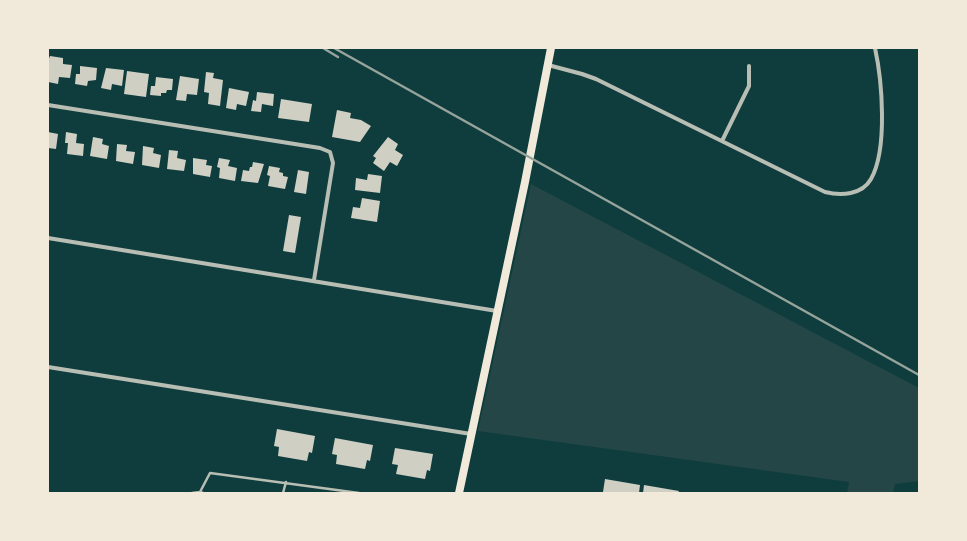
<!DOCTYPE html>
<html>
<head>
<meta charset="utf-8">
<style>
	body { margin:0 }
	#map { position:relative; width:967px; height:541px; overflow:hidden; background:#0f3d3e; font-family:Lato,sans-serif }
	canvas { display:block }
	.frame { position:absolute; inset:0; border:49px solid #f1e9da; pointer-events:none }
</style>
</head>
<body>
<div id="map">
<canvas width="967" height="541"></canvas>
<div class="frame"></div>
</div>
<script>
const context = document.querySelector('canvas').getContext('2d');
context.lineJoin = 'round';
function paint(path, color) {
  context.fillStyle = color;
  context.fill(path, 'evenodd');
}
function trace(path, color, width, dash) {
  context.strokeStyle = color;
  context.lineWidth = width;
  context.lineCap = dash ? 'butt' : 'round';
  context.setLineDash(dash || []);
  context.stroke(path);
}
const green = new Path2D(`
	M531,184l388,204v93l-24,3 -2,9h-46l2,-11 -371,-51z`);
const building = new Path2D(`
	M50,56l13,2v6l9,1 -2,13 -11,-1 -1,7 -10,-2v-21z
	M80,66l17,2 -1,12 -8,1 -1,5 -12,-2 1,-10h4z
	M106,68l18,2 -2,16 -10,-2 -1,6 -10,-2z
	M127,71l22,3 -3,23 -22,-3z
	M206,72l8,1 -1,5 10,2 -3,26 -12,-2 1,-11 -5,-1z
	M180,76l19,3 -2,16 -10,-1 -1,7 -10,-1z
	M156,77l17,2 -1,11h-5l-1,3h-5v3l-11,-1 1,-9h4z
	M229,88l20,4 -3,14 -9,-2 -1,6 -10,-2z
	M257,92l17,2 -1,12 -11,-2 -1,8 -10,-1 2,-11 3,1z
	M281,99l31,5 -3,18 -31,-4z
	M337,110l14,3 -1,5 11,2 10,6 -11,16 -28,-5z
	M48,132l10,2 -2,15 -8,-1z
	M66,132l11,2 -1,9 8,1 -1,12 -16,-2 1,-11h-3z
	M93,137l10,2 -1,5 7,2 -2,13 -17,-3z
	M388,137l10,7 -3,6 8,5 -6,11 -7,-4 -6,9 -11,-8 3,-5 -3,-2z
	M117,144l10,1 -1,6 9,1 -2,12 -17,-3z
	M143,146l11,2 -1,5 8,2 -2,13 -17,-3z
	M169,150l9,1 -1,7 9,2 -2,11 -17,-2z
	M193,158l14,2 -1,5 6,1 -2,11 -17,-3z
	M219,158l11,2 -2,6 9,2 -2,13 -16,-3 1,-10 -3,-1z
	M253,162l11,2 -6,19 -17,-2 2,-11 6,1 1,-4h2z
	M269,166l11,2 -1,4 4,1v3l5,1 -3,12 -17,-3 2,-10 -3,-1z
	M298,170l11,2 -3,22 -12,-2z
	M368,174l14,2 -2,17 -25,-3 1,-12 11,2z
	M362,198l18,3 -3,21 -26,-4 2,-11 7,1z
	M289,215l12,2 -6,36 -12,-2z
	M277,429l38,7 -3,17 -3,-1 -2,9 -29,-5 1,-9 -5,-1z
	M335,438l38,7 -3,16 -3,-1 -2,9 -29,-5 1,-9 -5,-1z
	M395,448l38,6 -3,17 -3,-1 -2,9 -29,-5 2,-9 -6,-1z
	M605,479l35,6 -1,8 -36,-1z
	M644,485l35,6 -1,2h-35z`);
const service = new Path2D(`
	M192,493l8,-1
	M203,493l-3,-1 10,-19 149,20
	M283,493l3,-11`);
const minor = new Path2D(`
	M548,65l34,9 14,5 229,113c16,4 37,3 46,-13 17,-30 11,-99 4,-131
	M48,105l272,43 10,4 3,11 -19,117
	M722,141l27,-55v-20
	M48,238l449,73
	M48,367l423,67`);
const secondary = new Path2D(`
	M459,493l66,-311 26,-134`);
const rail = new Path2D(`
	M323,48l15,9
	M334,48l585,327`);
paint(green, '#244646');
paint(building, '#cfcfc3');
trace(service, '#b8beb3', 2.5);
trace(minor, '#b8beb3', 4);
trace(secondary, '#f1e9da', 8);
trace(rail, '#97a49c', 2.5);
</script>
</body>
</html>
